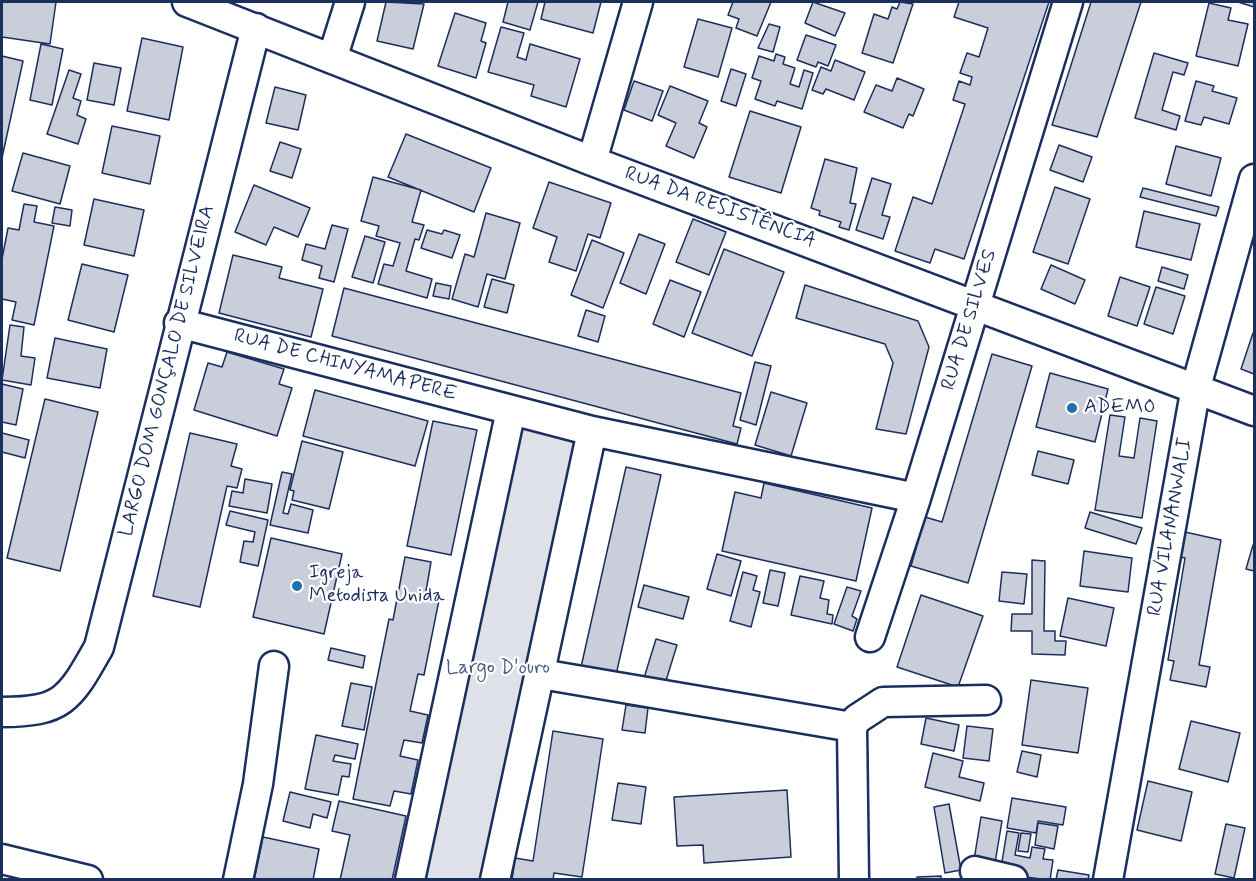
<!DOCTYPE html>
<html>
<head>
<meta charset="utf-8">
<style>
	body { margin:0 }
	#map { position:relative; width:1256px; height:881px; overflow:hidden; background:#fff; font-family:Mynerve,sans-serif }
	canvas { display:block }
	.frame { position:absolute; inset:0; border:3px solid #1b2f5e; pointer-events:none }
</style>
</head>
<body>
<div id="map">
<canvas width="1256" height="881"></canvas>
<div class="frame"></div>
</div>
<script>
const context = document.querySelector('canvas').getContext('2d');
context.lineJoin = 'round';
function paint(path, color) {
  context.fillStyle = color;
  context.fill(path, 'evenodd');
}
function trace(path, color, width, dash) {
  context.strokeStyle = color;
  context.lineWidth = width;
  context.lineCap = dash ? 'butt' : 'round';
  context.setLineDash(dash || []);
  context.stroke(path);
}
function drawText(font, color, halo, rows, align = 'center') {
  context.font = font + ' Mynerve,sans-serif';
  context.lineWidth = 4.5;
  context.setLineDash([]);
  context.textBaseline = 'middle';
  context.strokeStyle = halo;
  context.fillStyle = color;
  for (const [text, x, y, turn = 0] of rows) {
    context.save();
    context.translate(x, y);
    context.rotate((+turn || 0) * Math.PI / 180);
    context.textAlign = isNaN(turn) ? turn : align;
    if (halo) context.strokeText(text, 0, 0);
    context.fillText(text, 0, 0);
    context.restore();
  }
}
const green = new Path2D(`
	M511,410l81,21 -97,448 -85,1z`);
const building = new Path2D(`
	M2,2h54l-6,42 -48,-7z
	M386,2l38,2 -11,45 -36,-8z
	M508,2h30l-8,28 -27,-8z
	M545,2h56l-8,31 -52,-14z
	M733,2h38l-14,34 -21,-8 3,-9 -11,-4z
	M813,2l32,11 -10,23 -30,-13z
	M900,2l13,2 -20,59 -31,-10 12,-39 14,5 4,-12 5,2z
	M959,2h90l-85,257 -29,-10 -5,14 -35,-12 18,-54 19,7 33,-100 -12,-4 6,-19 11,4 2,-8 -12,-4 7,-20 12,4 9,-29 -34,-11z
	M1091,2h50l-44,135 -45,-12z
	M1238,2h16v5z
	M1209,3l22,5 -3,12 20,4 -10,42 -42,-10z
	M455,13l31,10 -5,18 5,2 -10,35 -38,-12z
	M698,19l34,9 -14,49 -34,-10z
	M769,24l11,3 -7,25 -15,-4z
	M501,27l23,6 -7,24 9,3 4,-16 50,15 -14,48 -35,-11 3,-11 -46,-13z
	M806,35l30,10 -8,21 -10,-4 -2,5 -19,-7z
	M142,38l41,9 -14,73 -42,-9z
	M41,44l22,5 -11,56 -22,-5z
	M1154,53l34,10 -4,12 -11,-3 -11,38 18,6 -4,14 -41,-12z
	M776,54l9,3 -2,7 12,4 -5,16 9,3 5,-17 9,3 -11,36 -25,-8 -2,5 -20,-7 6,-18 -9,-3 7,-22 15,5z
	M2,56l21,5 -21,97z
	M835,60l30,12 -11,28 -28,-11 -3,5 -11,-4 9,-23 10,4z
	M94,63l27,5 -7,37 -27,-5z
	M731,69l15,5 -10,32 -15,-5z
	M69,70l12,4 -8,24 8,3 -4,14 9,4 -8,25 -31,-10z
	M897,78l27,11 -11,27 -4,-2 -6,14 -39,-16 12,-27 16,6z
	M634,81l29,10 -11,30 -28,-11z
	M1196,81l18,5 -2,5 25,7 -8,26 -25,-7 -3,8 -16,-4z
	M670,86l38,15 -9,22 8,4 -13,31 -28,-12 10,-23 -18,-8z
	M275,87l31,8 -8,35 -32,-7z
	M750,111l51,16 -20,66 -52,-16z
	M112,126l48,10 -10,48 -48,-11z
	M406,134l85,34 -17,44 -86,-35z
	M280,142l21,7 -9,29 -22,-7z
	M1059,145l33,12 -9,25 -33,-12z
	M1176,146l45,12 -10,38 -45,-12z
	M23,153l47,13 -10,38 -48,-13z
	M825,159l32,9 -7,35 6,1 -7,26 -10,-3 2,-5 -22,-7 1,-4 -9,-3z
	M373,177l48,13 -9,32 12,3 -5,15 -4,-1 -9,32 26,8 -5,19 -49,-14 6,-20 9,2 7,-23 -24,-7 3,-10 -18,-5z
	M872,178l19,6 -9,31 8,2 -7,22 -27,-9z
	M549,182l62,21 -11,35 -12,-4 -12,37 -27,-9 8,-25 -24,-9z
	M254,185l56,23 -12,29 -24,-10 -8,18 -31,-13z
	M1055,187l35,12 -22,65 -35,-12z
	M1143,188l76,19 -3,9 -76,-19z
	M94,199l50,11 -10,46 -50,-11z
	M24,204l13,2 -3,16 20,4 -20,99 -22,-5 4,-18 -14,-3v-40l6,-31 11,2z
	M55,207l17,3 -2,16 -18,-3z
	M1144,211l56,13 -9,36 -55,-13z
	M486,213l34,10 -15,56 -18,-5 -9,33 -26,-8 13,-45 9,3z
	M693,219l33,13 -17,43 -33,-13z
	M332,225l16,4 -14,53 -15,-4 3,-12 -20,-6 4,-16 19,5z
	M427,230l15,4 2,-4 16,5 -8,23 -31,-10z
	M639,234l26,10 -19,50 -26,-11z
	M365,236l20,6 -12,41 -21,-6z
	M592,240l32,13 -21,55 -32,-13z
	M724,249l60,23 -32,84 -60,-23z
	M233,255l49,12 -3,11 44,11 -12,48 -92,-24z
	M82,264l46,11 -14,57 -46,-12z
	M1051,265l34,15 -10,24 -34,-15z
	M1162,267l26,8 -4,14 -26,-8z
	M1120,277l30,10 -13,39 -29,-10z
	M492,279l22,6 -7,28 -23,-6z
	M670,280l31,12 -17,45 -31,-13z
	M436,283l15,3 -2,13 -16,-3z
	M805,285l113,36 11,26 -23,87 -30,-5 17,-66 -8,-19 -89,-26z
	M1156,287l29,9 -12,38 -29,-10z
	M344,288l397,105 -8,33 8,2 -4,16 -405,-108z
	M586,310l19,6 -7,26 -20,-6z
	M10,325l14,2 -3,29 14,2 -4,27 -29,-5z
	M1253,333h1v41l-13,-5z
	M55,338l52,11 -7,39 -53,-10z
	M227,352l57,17 -5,15 13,4 -15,48 -83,-26 14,-47 14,4z
	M992,354l40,12 -64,217 -57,-17 14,-49 17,5z
	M755,362l16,4 -15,59 -16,-5z
	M1050,373l58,16 -13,53 -59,-15z
	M2,384l21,5 -7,36 -14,-3z
	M315,390l113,31 -13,45 -112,-30z
	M771,392l36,11 -16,53 -36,-11z
	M45,399l53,13 -38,159 -53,-13z
	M1110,415l15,2 -6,39 15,2 6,-40 17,3 -15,97 -47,-8z
	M433,421l44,9 -26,125 -44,-9z
	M2,433l27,7 -4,18 -23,-6z
	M190,433l47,11 -6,22 11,3 -5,19 -10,-2 -27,121 -47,-11z
	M302,441l41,11 -14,57 -37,-9 2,-9 -4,-1z
	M1038,451l36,9 -6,24 -36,-9z
	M626,467l35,8 -47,209 -35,-8z
	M282,472l10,2 -9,39 5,1 3,-10 22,6 -5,23 -38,-8z
	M245,479l27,5 -5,29 -38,-7 3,-15 11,2z
	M764,483l108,25 -16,73 -134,-30 13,-59 26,6z
	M230,511l38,9 -10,46 -18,-4 4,-21 9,1 2,-10 -29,-7z
	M1090,512l52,16 -6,16 -51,-16z
	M1176,530l45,10 -22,125 11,2 -4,20 -36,-7 4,-19 -6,-1 17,-102 -15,-3z
	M271,538l71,16 -18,80 -71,-17z
	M1253,545h1v26l-8,-2z
	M1084,551l48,7 -4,34 -48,-6z
	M717,554l24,7 -10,35 -24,-7z
	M405,557l26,5 -6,35 14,3 -15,75 -6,-1 -8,37 18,4 -6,28 -18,-3 -4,16 18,4 -7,34 -17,-3 -4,15 -37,-7 36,-180 4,1z
	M1032,560l13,1 -1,70h11v10h11l-1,14 -33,-1v-23h-21l1,-17h20z
	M770,570l15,3 -7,33 -15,-3z
	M743,572l14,4 -4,14 7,2 -9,35 -21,-6z
	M1002,572l25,2 -3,30 -25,-3z
	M800,576l24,5 -4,17 9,2 -2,14 6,1 -1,9 -41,-9z
	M644,585l45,12 -6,22 -45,-12z
	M847,587l14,4 -9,25 5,3 -4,12 -19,-7z
	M921,595l62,21 -25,71 -61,-20z
	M1068,598l46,10 -8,38 -46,-10z
	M656,639l21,6 -12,39 -21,-6z
	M331,648l34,8 -2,12 -35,-8z
	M1031,680l57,8 -10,65 -56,-8z
	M351,683l21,4 -8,43 -22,-4z
	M626,705l22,3 -3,25 -23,-3z
	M926,718l33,7 -5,26 -33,-7z
	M1191,721l49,12 -12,49 -49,-13z
	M967,726l26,3 -4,32 -26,-3z
	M553,731l50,8 -21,138 -28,-4 -1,7h-41l3,-22 18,3z
	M316,735l42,9 -3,15 -20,-4 -2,6 18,3 -2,13 -7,-1 -4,19 -33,-6z
	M1022,751l19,4 -4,22 -20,-5z
	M933,753l30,8 -4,16 25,6 -4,18 -55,-14z
	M1148,781l44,11 -11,49 -44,-11z
	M618,783l28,4 -5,37 -29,-4z
	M787,790l4,67 -87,6 -1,-18 -26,1 -3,-49z
	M290,792l41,10 -4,16 -14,-4 -3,14 -27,-7z
	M1012,798l54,9 -3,18 -25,-4 -2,12 -29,-5z
	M339,801l67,15 -14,64h-52l10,-45 -18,-4z
	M949,804l12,66 -16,3 -11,-66z
	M981,817l21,4 -8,48 -21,-3z
	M1038,823l20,3 -4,23 -19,-4z
	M1226,824l19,4 -11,50 -19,-4z
	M1007,831l12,2 -4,22 15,3 2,-11 13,2 -2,10 10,1 -3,20 -50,-6z
	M1021,833l10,1 -3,18 -10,-1z
	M263,837l56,12 -6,31h-59z
	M1058,870l31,5 -1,5h-32z
	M941,876v4h-24v-3z`);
const minor = new Path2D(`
	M187,2l405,159 662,250
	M332,59l18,-57
	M592,161l46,-159
	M179,323l413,108 324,67
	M870,637l46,-139 152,-496
	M541,674l311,53
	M2,712c62,0 68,-14 97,-65l157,-619
	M2,859l86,21
	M975,871l38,9
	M238,880l20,-96 16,-118
	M410,880l101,-470
	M495,880l97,-449
	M854,880l-2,-153 5,-8 26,-17 103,-2
	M1108,880l88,-493 58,-208`);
const markers = [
	[1072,408,6,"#1f6fb2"],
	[297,586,6,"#1f6fb2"]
];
const streetNames = [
	["RUA DA RESISTÊNCIA",720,208,20],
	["RUA DE SILVES",970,320,-73],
	["RUA DE CHINYAMAPERE",345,366,15],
	["LARGO DOM GONÇALO DE SILVEIRA",168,371,-76],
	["RUA VILANANWALI",1171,527,-80]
];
const poiNames = [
	["ADEMO",1084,408],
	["Igreja",309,574],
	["Metodista Unida",309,597]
];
const parkNames = [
	["Largo D'ouro",498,669]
];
paint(green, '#dee1e7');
paint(building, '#caceda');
trace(building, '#1b2f5e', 1.5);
trace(minor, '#1b2f5e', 33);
trace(minor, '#fff', 28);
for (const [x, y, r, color] of markers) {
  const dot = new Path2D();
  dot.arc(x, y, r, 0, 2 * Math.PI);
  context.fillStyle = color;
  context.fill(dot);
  trace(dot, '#fff', 2);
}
drawText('20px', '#1b2f5e', '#fff', streetNames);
drawText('20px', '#1b2f5e', '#fff', poiNames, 'left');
drawText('20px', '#4c5c80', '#fff', parkNames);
</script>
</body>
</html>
